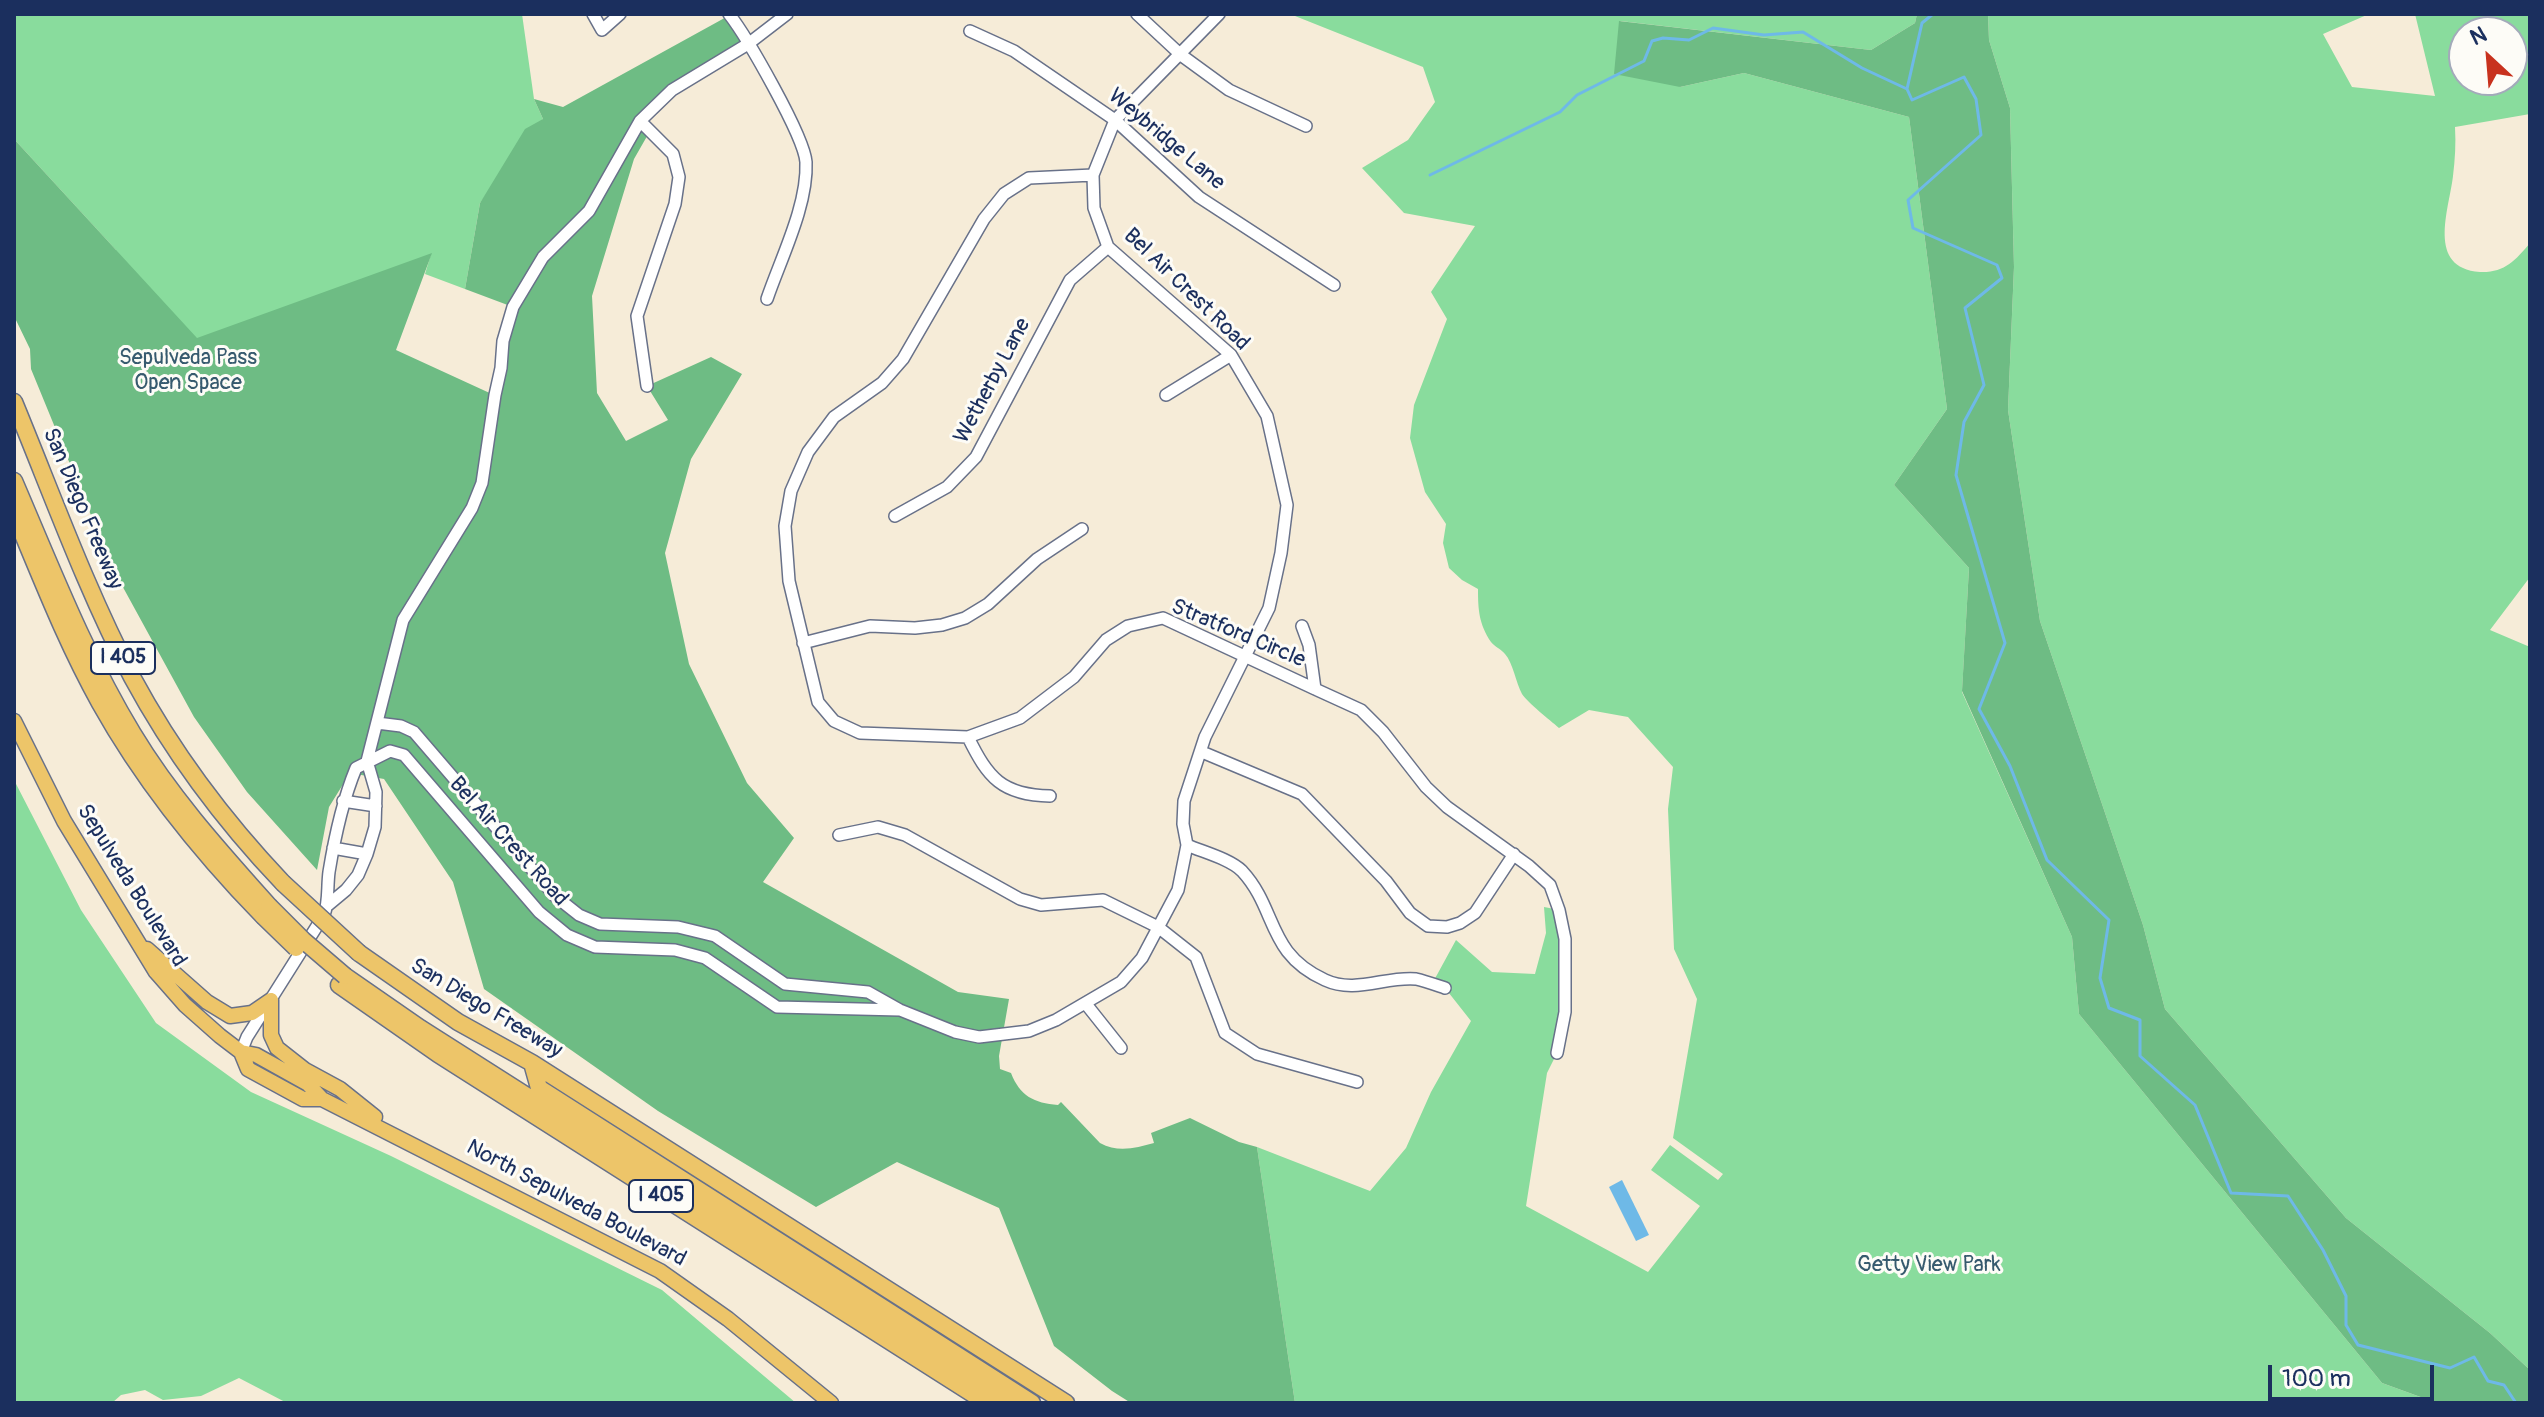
<!DOCTYPE html>
<html>
<head>
<meta charset="utf-8">
<style>
	body { margin:0 }
	#map { position:relative; width:2544px; height:1417px; overflow:hidden; background:#f6ecd8; font-family:Pangolin,sans-serif }
	canvas { display:block }
	.frame { position:absolute; inset:0; border:16px solid #1b2f5e; pointer-events:none }
	.north { position:absolute; left:2448px; top:16px; width:80px; height:80px; box-sizing:border-box; background:#fdfcf7; border:2px solid #a3aaba; border-radius:50%; rotate:334deg; font-size:22px; font-weight:700; line-height:32px; text-align:center; color:#1b2f5e }
	.north::after { content:''; display:block; margin:auto; width:28px; height:36px; background:#c8321e; clip-path:polygon(50% 0,100% 100%,50% 72%,0 100%) }
	.scale { position:absolute; left:2268px; top:1365px; width:166px; height:36px; box-sizing:border-box; border:4px solid #1b2f5e; border-top:0; padding-left:10px; font-size:24px; line-height:28px; white-space:nowrap; color:#1b2f5e; -webkit-text-stroke:6px #fdfcf7; paint-order:stroke }
</style>
</head>
<body>
<div id="map">
<canvas width="2544" height="1417"></canvas>
<div class="frame"></div>
<div class="north">N</div>
<div class="scale">100 m</div>
</div>
<script>
const context = document.querySelector('canvas').getContext('2d');
context.lineJoin = 'round';
function paint(path, color) {
  context.fillStyle = color;
  context.fill(path, 'evenodd');
}
function trace(path, color, width, dash) {
  context.strokeStyle = color;
  context.lineWidth = width;
  context.lineCap = dash ? 'butt' : 'round';
  context.setLineDash(dash || []);
  context.stroke(path);
}
function drawText(font, color, halo, rows, align = 'center') {
  context.font = font + ' Pangolin,sans-serif';
  context.lineWidth = 6;
  context.setLineDash([]);
  context.textBaseline = 'middle';
  context.strokeStyle = halo;
  context.fillStyle = color;
  for (const [text, x, y, turn = 0] of rows) {
    context.save();
    context.translate(x, y);
    context.rotate((+turn || 0) * Math.PI / 180);
    context.textAlign = isNaN(turn) ? turn : align;
    if (halo) context.strokeText(text, 0, 0);
    context.fillText(text, 0, 0);
    context.restore();
  }
}
const green = new Path2D(`
	M14,14h508l12,85 9,20 -63,84 -15,86 -40,-15 6,-20 -305,223 -10,-227 -102,-111z
	M1290,14h627l-2,9 -44,27 -251,-29 60,66 64,-14 165,44 38,292 -53,76 75,83 -7,124 110,245 7,77 303,369 55,20h-1142l-38,-256 113,44 36,-43 25,-56 40,-71 -26,-33 -13,-4 24,-44 36,32 43,2 11,-41 -2,-26 16,3 5,29 -8,114 -10,20 -21,133 122,66 52,-66 -49,-36 19,-25 48,35 5,-6 -50,-36 24,-139 -23,-50 -6,-140 5,-42 -45,-50 -39,-7 -30,18c-10,-9 -30,-24 -37,-34 -6,-11 -9,-31 -17,-40 -4,-5 -10,-7 -14,-12 -12,-18 -13,-32 -13,-53l-16,-9 -13,-12 -6,-25 3,-19 -21,-32 -15,-54 4,-33 33,-86 -16,-27 44,-66 -71,-13 -42,-45 46,-28 27,-38 -12,-35z
	M1988,14h381l-46,20 29,53 83,9 -20,-82h115v100l-75,13c1,17 0,32 -2,49 -4,34 -27,92 27,96 24,1 35,-11 50,-29v334l-40,53 40,17v723l-40,-37 -144,-115 -181,-209 -22,-84 -103,-304 -32,-211 6,-143 -4,-159 -21,-68zM2464,32h48v48h-48z
	M14,780l67,130 75,113 95,69 140,64 271,134 134,113h-509l-48,-25 -38,18 -38,4 -18,-10 -24,5 -9,8h-98z`);
const forest = new Path2D(`
	M1917,14h71l1,26 21,68 4,159 -6,143 32,211 103,304 22,84 181,209 144,115 40,37v33h-93l-55,-20 -303,-369 -7,-77 -110,-246 7,-123 -75,-83 53,-76 -38,-292 -165,-44 -64,14 -66,-13 5,-53 252,29 44,-27z
	M730,15l18,29 -76,46 -32,31 10,10 -16,28 -42,137 5,97 29,48 42,-21 -21,-34 64,-29 31,17 -51,85 -26,94 24,111 58,119 47,55 -31,44 195,110 51,7 -10,57 1,13 11,4c9,23 23,30 47,32l3,-3 39,41c18,10 36,5 54,0l-3,-10 39,-15 49,24 18,5 38,256h-164l-19,-12 -58,-45 -55,-138 -102,-46 -81,45 -158,-96 -174,-122 -31,-107 -69,-103 -34,-6 -21,34 -12,63 -70,-78 -53,-75 -81,-148 -50,-122 -32,-78 -1,-20 -16,-33v-177l183,199 235,-85 -36,97 98,45 19,-88 -48,-18 15,-86 45,-74 18,-10 -9,-20 29,8z`);
const water = new Path2D(`
	M1622,1180l27,55 -13,6 -27,-54z`);
const stream = new Path2D(`
	M1933,14l-11,9 -15,66 5,11 52,-23 12,22 5,36 -73,65 5,28 84,37 5,13 -37,30 19,77 -20,37 -8,53 49,168 -26,66 31,57 37,94 62,60 -9,58 9,30 31,12v36l55,49 36,88 57,3 35,54 23,46v29l12,20 92,23 24,-11 14,24 16,4 12,18
	M1430,175l130,-63 17,-17 67,-34 8,-20 11,-3 26,2 24,-12 51,7 39,-3 59,36 45,21`);
const minor = new Path2D(`
	M593,14l9,16 18,-16
	M729,14c18,23 75,122 77,148 2,43 -25,96 -39,137
	M1137,14l44,41 48,35 77,36
	M970,31l44,20 101,69 84,77 135,88
	M640,121l33,33 6,23 -4,27 -38,112 10,70
	M1093,175l-64,3 -25,16 -20,25 -81,140 -21,24 -48,34 -26,35 -17,39 -6,35 4,55 29,121 16,19 26,12 108,4 52,-19 54,-41 32,-37 22,-14 35,-8 152,71 46,21 22,22 43,55 21,20 82,59 21,19 9,25 6,29v73l-8,41
	M1166,395l65,-40
	M895,516l52,-29 29,-30 94,-177 38,-33
	M1302,626l7,19 6,44
	M803,643l67,-17 45,2 27,-3 23,-7 23,-14 49,-45 45,-30
	M377,723l24,3 13,6 141,164 24,19 21,9 78,3 37,9 70,48 83,8 32,18 55,22 24,5 50,-6 27,-11 65,-38 21,-24 36,-68 9,-45 -4,-21 1,-23 21,-64 64,-129 12,-55 6,-48 -20,-89 -36,-61 -123,-108 -14,-39 -1,-33 22,-55 104,-106
	M968,737c20,41 34,58 82,59
	M1202,752l100,42 84,87 24,32 18,13 19,1 13,-4 15,-10 39,-59
	M343,801l33,5
	M839,835l39,-8 27,8 115,64 21,6 62,-5 55,27 38,30 29,76 32,21 100,28
	M1187,845c16,7 43,14 55,26 36,39 24,82 83,109 30,14 61,-4 91,-1 9,2 20,6 29,9
	M333,848l34,6
	M328,905l18,-15 12,-15 9,-21 8,-27 1,-35 -9,-31 36,-141 69,-112 10,-25 13,-88 6,-27 2,-27 10,-34 30,-50 46,-46 51,-90 32,-31 76,-46 39,-30
	M1086,1004l35,44
	M241,1052l6,-15 77,-122c5,-13 3,-28 5,-43 6,-37 13,-70 27,-104l34,-17 14,4 135,157 28,23 28,12 80,3 30,8 72,49 123,3`);
const major = new Path2D(`
	M14,721l50,100 92,151 29,33 35,31 21,16 15,3 52,29 14,15 338,172 68,48 103,84
	M147,949l60,53 23,14 22,-3 19,-13
	M271,1000v35l6,13 28,22 35,19 35,28
	M241,1052l7,17 55,30h19`);
const highway = new Path2D(`
	M14,402c38,92 72,187 118,275 41,76 92,144 151,206
	M14,481c37,86 71,174 119,253 38,63 87,117 136,172
	M14,513c27,64 52,129 86,190 44,79 100,148 163,213
	M359,953l99,69 74,41 534,340
	M345,976l75,52 589,375
	M339,985l99,69 549,349
	M532,1063l7,25 493,315`);
const highwayBridge = new Path2D(`
	M283,883l76,70
	M269,906l34,34 42,36
	M263,916l33,32`);
const shields = [
	[123,658,64],
	[661,1196,64]
];
const shieldNames = [
	["I 405",123,658],
	["I 405",661,1196]
];
const streetNames = [
	["Weybridge Lane",1166,140,40],
	["Bel Air Crest Road",1186,290,44],
	["Wetherby Lane",993,381,-62],
	["San Diego Freeway",82,509,67],
	["Stratford Circle",1238,634,23],
	["Bel Air Crest Road",508,842,48],
	["Sepulveda Boulevard",131,886,58],
	["San Diego Freeway",486,1009,31],
	["North Sepulveda Boulevard",576,1204,28]
];
const parkNames = [
	["Sepulveda Pass",188,358],
	["Open Space",188,383],
	["Getty View Park",1929,1265]
];
paint(green, '#89dc9d');
paint(forest, '#6ebc84');
paint(water, '#6eb9e7');
trace(stream, '#6eb9e7', 3);
trace(minor, '#687189', 14);
trace(major, '#687189', 17);
trace(highway, '#687189', 19);
trace(minor, '#fff', 11);
trace(major, '#edc569', 14);
trace(highway, '#edc569', 16);
trace(highwayBridge, '#687189', 19, []);
trace(highwayBridge, '#edc569', 16);
for (const [x, y, w] of shields) {
  const box = new Path2D();
  box.roundRect(x - w / 2, y - 16, w, 32, 6);
  context.fillStyle = '#fdfcf7';
  context.fill(box);
  trace(box, '#1b2f5e', 2);
}
drawText('bold 20px', '#1b2f5e', null, shieldNames);
drawText('22px', '#1b2f5e', '#fdfcf7', streetNames);
drawText('22px', '#365a6e', '#fdfcf7', parkNames);
</script>
</body>
</html>
